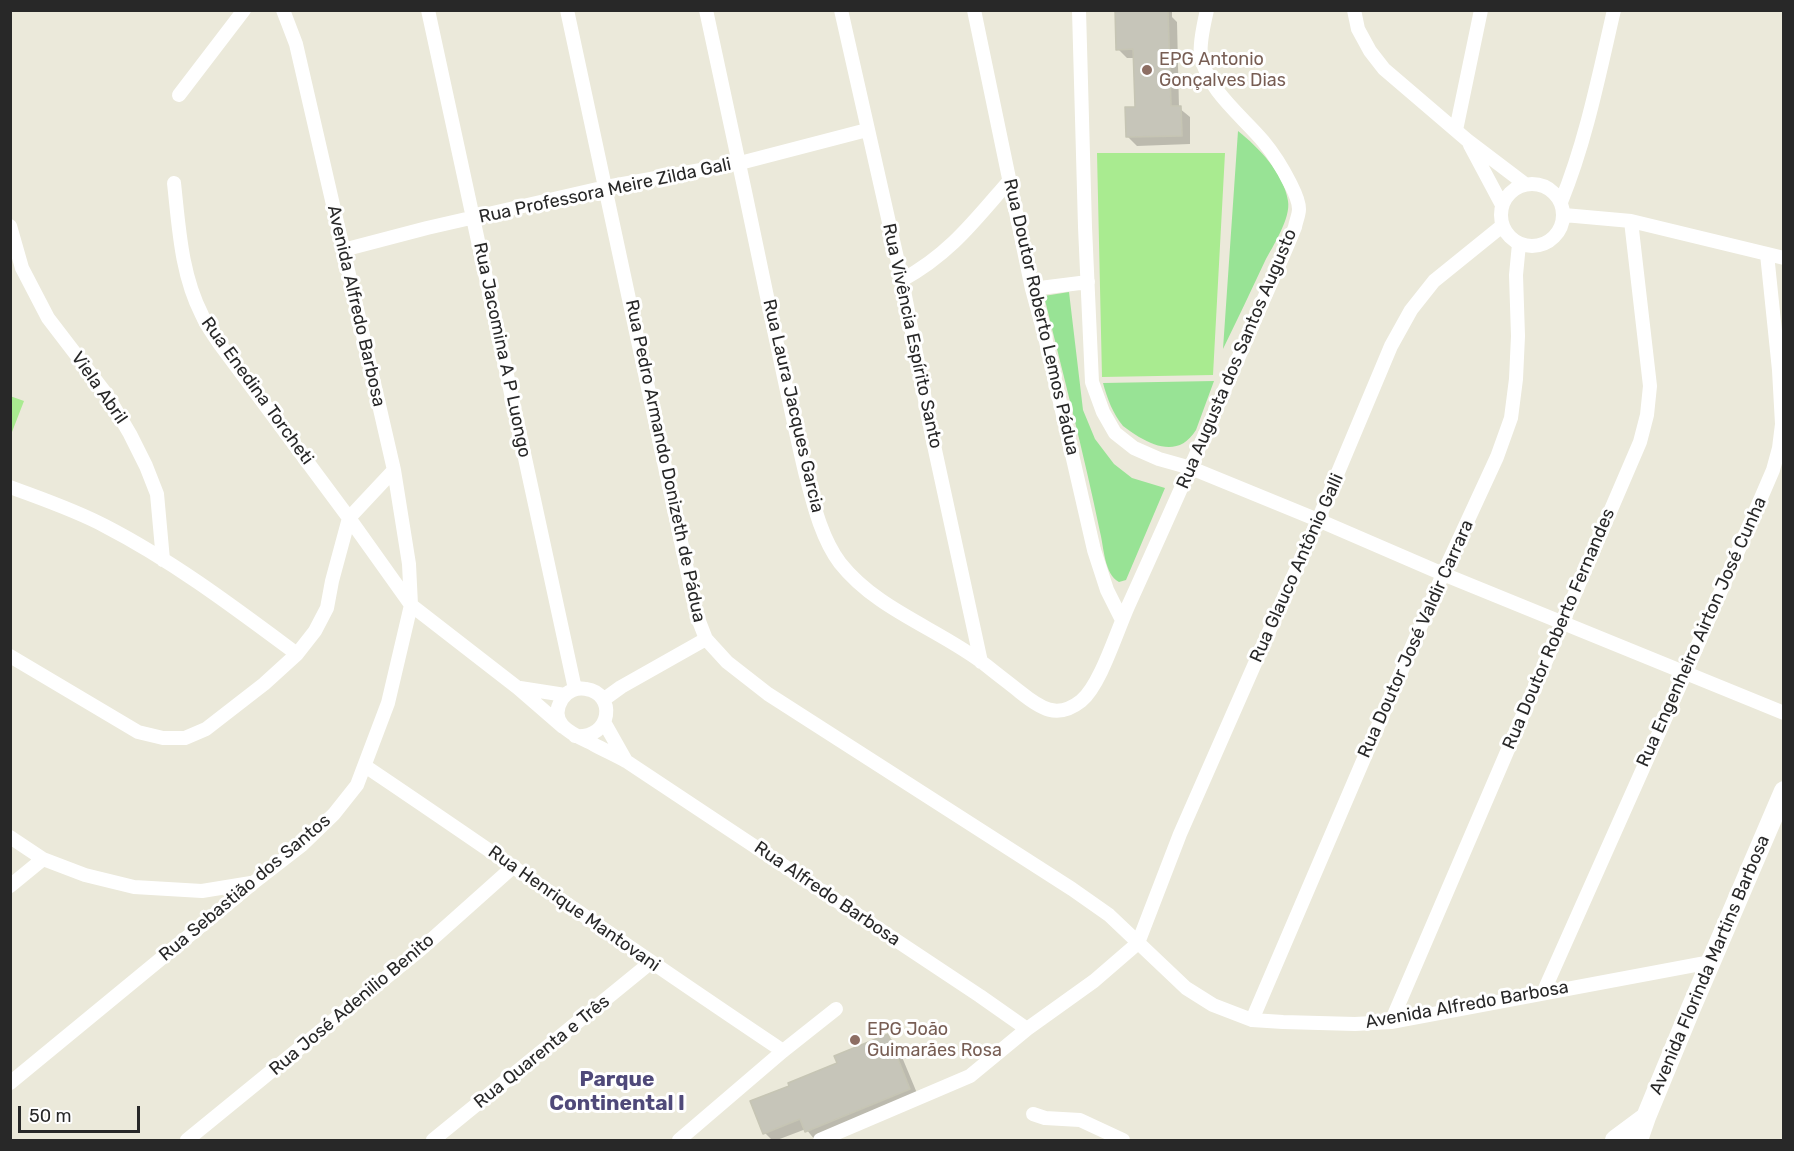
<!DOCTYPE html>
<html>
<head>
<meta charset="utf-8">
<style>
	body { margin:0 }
	#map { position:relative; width:1794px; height:1151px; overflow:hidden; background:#ebe9da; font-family:Rubik,sans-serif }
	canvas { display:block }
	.frame { position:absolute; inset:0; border:12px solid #282828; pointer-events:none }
	.scale { position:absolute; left:18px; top:1106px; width:122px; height:27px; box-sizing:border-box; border:3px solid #282828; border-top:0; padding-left:8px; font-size:18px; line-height:21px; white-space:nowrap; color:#282828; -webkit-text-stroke:4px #fff; paint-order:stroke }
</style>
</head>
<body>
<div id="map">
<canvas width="1794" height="1151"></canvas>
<div class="frame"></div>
<div class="scale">50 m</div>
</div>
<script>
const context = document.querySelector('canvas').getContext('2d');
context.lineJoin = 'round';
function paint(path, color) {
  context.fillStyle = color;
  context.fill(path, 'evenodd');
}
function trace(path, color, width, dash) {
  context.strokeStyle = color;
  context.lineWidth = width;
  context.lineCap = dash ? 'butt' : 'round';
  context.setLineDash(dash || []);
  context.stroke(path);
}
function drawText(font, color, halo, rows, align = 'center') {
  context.font = font + ' Rubik,sans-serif';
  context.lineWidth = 6;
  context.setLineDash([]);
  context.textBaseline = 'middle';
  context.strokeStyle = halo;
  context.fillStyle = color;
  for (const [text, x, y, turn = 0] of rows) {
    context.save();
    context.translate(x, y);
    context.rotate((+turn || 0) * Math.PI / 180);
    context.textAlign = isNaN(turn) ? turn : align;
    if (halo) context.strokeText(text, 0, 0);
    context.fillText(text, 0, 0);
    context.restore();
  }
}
const green = new Path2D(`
	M1238,131c21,17 46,42 50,70 3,17 -15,45 -23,60 -14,30 -28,59 -42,88z
	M1069,292l14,118 12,29 19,25 18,14 33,10 -39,92 -7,2c-15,-8 -15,-35 -19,-50 -16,-79 -37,-157 -56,-236z
	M1214,381l-18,49c-15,24 -36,19 -57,7 -6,-4 -11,-7 -16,-11 -10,-12 -16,-28 -20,-43z`);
const pitch = new Path2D(`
	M1097,153h128l-12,222 -111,2z
	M10,396l14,5 -12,31 -1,-1z`);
const shadow = new Path2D(`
	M1116,10h56v7l5,5 2,86 11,9v27l-53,2 -10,-10 10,-27 -2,-51h-8l-9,-9z
	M888,1036l9,9 22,53 -104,42 -9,-11 -29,11h-5l-7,-7 74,-69z`);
const building = new Path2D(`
	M1115,10l53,1 3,95h10l1,30 -56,1 -1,-30h10l-2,-58 -17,1z
	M888,1034l22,55 -105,43 -5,-13 -37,15 -13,-33 39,-15 -1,-3 49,-20 -3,-7z`);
const street = new Path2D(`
	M428,10l147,679
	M567,10l130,606 9,23 21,23 41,32 304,195 37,26 77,73 27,17 39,15 31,2 72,2 36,-2 320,-60
	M706,10c23,107 46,213 68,320 10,47 20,95 31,142 8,30 16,66 35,91 38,48 100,66 147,103 11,9 22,17 33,26 20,16 37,28 61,9 20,-16 37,-74 49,-99 44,-97 87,-194 129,-292 12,-28 25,-55 36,-83 1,-6 4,-12 4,-18 0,-9 -5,-18 -9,-26 -7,-14 -17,-30 -27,-42 -22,-26 -55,-50 -62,-85 -2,-12 3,-33 6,-46
	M841,10l61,270 30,156 49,226
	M974,10l58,279 13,48 49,213 13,40 15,30
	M1079,10l6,217 7,155 11,30 12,21 19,15 25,11 32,9 127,52 125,54 341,139
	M1354,10l4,19 12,22 14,18 83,71 58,44
	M179,95l65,-85
	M1456,130l25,-120
	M1470,145l32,60
	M174,183c5,45 7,91 28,132 4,10 11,19 17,28l130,175 62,87 107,83 45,39
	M1501 215a31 31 0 1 1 62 0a31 31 0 1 1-62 0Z
	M1561,202c25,-61 38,-127 53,-192
	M1564,215l67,6 153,37
	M10,226l12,42 26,50 59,77 23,39 16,32 11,28 6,66
	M343,250l84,-22 179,-41 134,-24 127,-33
	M902,280c48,-26 73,-60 108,-100
	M1032,289l56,-7
	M10,487c32,12 65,23 95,39 68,35 130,82 192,128
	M10,656l128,76 25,6h22l21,-9 58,-45 33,-30 18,-23 12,-23 5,-27 17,-63 45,-48
	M520,688l45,7
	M603,700l18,-13 85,-48
	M604,722l22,39
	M575,736c38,3 41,-43 11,-47 -9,-2 -19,2 -24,10 -16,26 13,36 31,45 11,6 22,11 33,17l354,235 47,33
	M365,766c140,94 277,191 418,285
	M10,837l33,22 42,16 49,12 68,4 49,-8
	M10,886l33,-27
	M1543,993l143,-321 87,-202 6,-22 3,-24 -3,-54 -12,-116
	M1252,1020l191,-446 54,-117 14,-39 5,-39 2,-43 -2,-61 3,-31
	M1391,1022l249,-580 7,-27 3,-29 -19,-165
	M10,1083l243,-200 49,-38 32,-31 23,-29 31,-82 23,-98 -2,-41 -15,-94 -98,-426 -13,-34
	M1033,1114l12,4 35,2 43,20
	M187,1140l234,-191 93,-83
	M433,1140l217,-177
	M679,1140l104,-89 53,-42
	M820,1140l150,-64 57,-47 67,-48 44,-38 42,-109 138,-314 73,-174 20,-36 23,-29 68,-55`);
const secondary = new Path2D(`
	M1615,1140l31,-23
	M1638,1140l8,-23 45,-109 93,-217`);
const markers = [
	[1147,70,6,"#8d6e63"],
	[855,1040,6,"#8d6e63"]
];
const educationNames = [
	["EPG Antonio",1159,60],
	["Gonçalves Dias",1159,81],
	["EPG João",867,1030],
	["Guimarães Rosa",867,1051]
];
const streetNames = [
	["Rua Professora Meire Zilda Gali",605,191,-12],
	["Avenida Alfredo Barbosa",356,306,77],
	["Rua Doutor Roberto Lemos Pádua",1041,317,77],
	["Rua Vivência Espírito Santo",912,336,78],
	["Rua Jacomina A P Luongo",502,350,78],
	["Rua Augusta dos Santos Augusto",1237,359,-67],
	["Viela Abril",99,388,55],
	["Rua Enedina Torcheti",257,391,54],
	["Rua Laura Jacques Garcia",793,406,77],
	["Rua Pedro Armando Donizeth de Pádua",665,461,78],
	["Rua Glauco Antônio Galli",1297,568,-66],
	["Rua Doutor Roberto Fernandes",1559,629,-67],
	["Rua Engenheiro Airton José Cunha",1702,632,-66],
	["Rua Doutor José Valdir Carrara",1416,639,-66],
	["Rua Sebastião dos Santos",245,888,-40],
	["Rua Alfredo Barbosa",827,894,34],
	["Rua Henrique Mantovani",574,909,35],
	["Avenida Florinda Martins Barbosa",1710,965,-67],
	["Rua José Adenilio Benito",352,1005,-40],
	["Avenida Alfredo Barbosa",1467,1005,-10],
	["Rua Quarenta e Três",542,1052,-39]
];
const quarterNames = [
	["Parque",617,1080],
	["Continental I",617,1104]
];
paint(green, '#98e395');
paint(pitch, '#a9eb90');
paint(shadow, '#0003');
paint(building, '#c6c5b9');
trace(building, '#c6c5b4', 1.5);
trace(street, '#fff', 14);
trace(secondary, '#fff', 20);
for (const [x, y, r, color] of markers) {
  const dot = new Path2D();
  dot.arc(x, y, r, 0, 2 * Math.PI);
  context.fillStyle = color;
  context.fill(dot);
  trace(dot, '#fff', 2);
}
drawText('18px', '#785e54', '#fff', educationNames, 'left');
drawText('18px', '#282828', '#fff', streetNames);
drawText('bold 21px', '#4f4979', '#fff', quarterNames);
</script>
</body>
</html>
